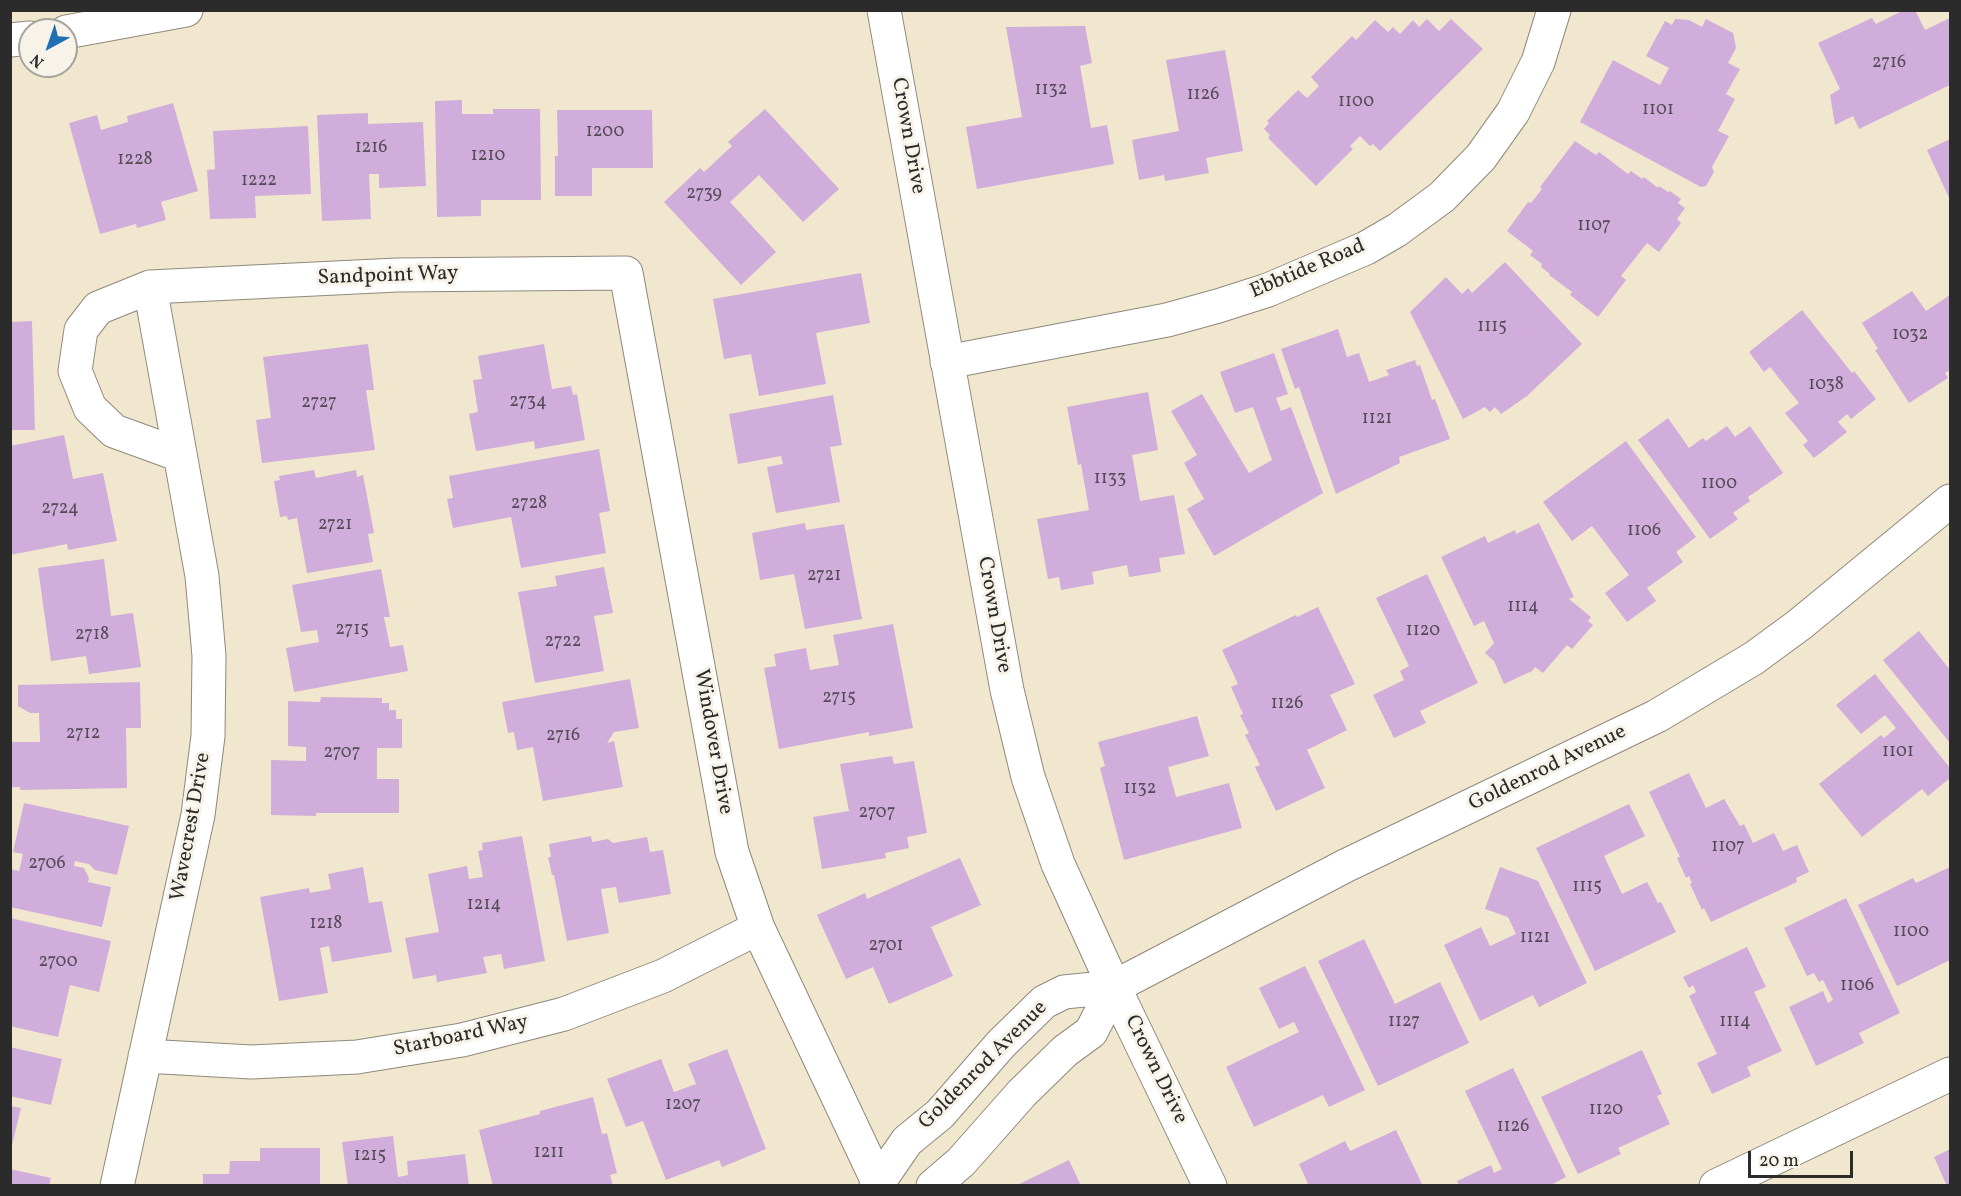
<!DOCTYPE html>
<html>
<head>
<meta charset="utf-8">
<style>
	body { margin:0 }
	#map { position:relative; width:1961px; height:1196px; overflow:hidden; background:#f1e7ce; font-family:Vollkorn,serif }
	canvas { display:block }
	.frame { position:absolute; inset:0; border:12px solid #2b2b2b; pointer-events:none }
	.north { position:absolute; left:18px; top:18px; width:60px; height:60px; box-sizing:border-box; background:#f7f3e8; border:2px solid #a5a39c; border-radius:50%; rotate:220deg; font-size:16px; font-weight:700; line-height:24px; text-align:center; color:#2b2b2b }
	.north::after { content:''; display:block; margin:auto; width:21px; height:27px; background:#1f6fb2; clip-path:polygon(50% 0,100% 100%,50% 72%,0 100%) }
	.scale { position:absolute; left:1748px; top:1151px; width:105px; height:27px; box-sizing:border-box; border:3px solid #2b2b2b; border-top:0; padding-left:8px; font-size:18px; line-height:21px; white-space:nowrap; color:#2b2b2b; -webkit-text-stroke:4px #f7f3e8; paint-order:stroke }
</style>
</head>
<body>
<div id="map">
<canvas width="1961" height="1196"></canvas>
<div class="frame"></div>
<div class="north">N</div>
<div class="scale">20 m</div>
</div>
<script>
const context = document.querySelector('canvas').getContext('2d');
context.lineJoin = 'round';
function paint(path, color) {
  context.fillStyle = color;
  context.fill(path, 'evenodd');
}
function trace(path, color, width, dash) {
  context.strokeStyle = color;
  context.lineWidth = width;
  context.lineCap = dash ? 'butt' : 'round';
  context.setLineDash(dash || []);
  context.stroke(path);
}
function drawText(font, color, halo, rows, align = 'center') {
  context.font = font + ' Vollkorn,serif';
  context.lineWidth = 6;
  context.setLineDash([]);
  context.textBaseline = 'middle';
  context.strokeStyle = halo;
  context.fillStyle = color;
  for (const [text, x, y, turn = 0] of rows) {
    context.save();
    context.translate(x, y);
    context.rotate((+turn || 0) * Math.PI / 180);
    context.textAlign = isNaN(turn) ? turn : align;
    if (halo) context.strokeText(text, 0, 0);
    context.fillText(text, 0, 0);
    context.restore();
  }
}
const building = new Path2D(`
	M1904,10h11l10,20 25,-12v67l-91,44 -6,-13 -18,9 -5,-30 10,-6 -22,-46 54,-25 4,6z
	M1427,19l12,12 12,-12 32,30 -103,102 -7,-7 -3,2 -10,-10 -10,10 3,3 -37,37 -48,-48 2,-3 -6,-6 5,-6 -2,-2 31,-31 9,8 12,-12 -8,-9 41,-41 4,4 19,-20 13,12 5,-5 7,7 13,-14 6,7z
	M1675,19l14,1 13,7 4,-8 27,14 3,15 -8,15 12,6 -14,25 9,5 -17,32 11,5 -17,31 2,5 -8,14 -5,1 -121,-65 33,-62 47,25 9,-17 -23,-12 19,-35 7,4z
	M1085,26l7,37 -12,3 11,62 16,-3 7,39 -137,25 -11,-62 56,-10 -16,-90z
	M1225,50l18,101 -37,7 3,15 -44,8 -1,-6 -25,5 -7,-40 47,-9 -13,-71z
	M462,100v14h31v-5h47l1,91h-60v16l-44,1 -2,-116z
	M173,103l25,88 -37,11 5,18 -29,8 -1,-4 -36,10 -31,-111 28,-8 4,15 27,-8 -1,-6z
	M765,109l74,80 -36,33 -44,-47 -29,27 46,50 -35,33 -77,-83 36,-34 4,4 28,-26 -4,-4z
	M557,110h95l1,58h-61v28h-37v-40h3z
	M368,113v11l55,-2 3,64 -47,2v-14h-10l2,45 -49,2 -5,-106z
	M308,126l3,68 -56,2 1,22 -46,1 -3,-49 8,-1 -2,-38z
	M1950,139v61l-23,-50z
	M1575,141l21,14 3,-3 29,22 3,-3 11,8 2,-2 14,11 1,-2 9,6 2,-1 11,8 -3,4 7,5 -8,11 4,4 -22,29 -12,-9 -26,33 5,4 -28,37 -28,-22 2,-3 -23,-17 1,-1 -9,-7 1,-3 -12,-9 3,-4 -26,-20 21,-29 3,1 11,-14 -2,-2z
	M1505,262l77,82 -55,52 -26,18 -6,-7 -5,5 -5,-5 -22,12 -53,-107 36,-35 16,17 6,-6 4,5z
	M861,273l9,50 -54,10 10,51 -67,12 -8,-42 -27,5 -11,-60z
	M1912,291l14,20 24,-16v75l-5,3 3,5 -39,25 -34,-53 3,-1 -16,-26z
	M1802,310l50,63 2,-2 22,28 -25,20 -4,-5 -9,8 9,10 -33,26 -11,-13 5,-4 -23,-28 14,-10 -29,-36 -6,5 -15,-20z
	M32,321l3,109h-25v-108z
	M1338,329l9,28 12,-4 10,29 20,-7 -3,-5 29,-10 2,6 3,-1 12,35 3,-1 15,40 -51,18 1,6 -64,31 -37,-107 -4,2 -14,-40z
	M368,344l6,46h-8l9,60 -113,13 -6,-43 15,-2 -8,-61z
	M544,344l8,45 19,-3 2,9 4,-1 8,46 -50,9 -1,-8 -58,10 -7,-37 9,-2 -5,-32 9,-1 -4,-23z
	M1274,353l14,41 -12,4 5,13 10,-4 32,86 -109,63 -27,-47 17,-10 -20,-36 13,-8 -26,-44 31,-17 47,79 23,-13 -19,-53 -18,6 -15,-41z
	M1148,392l10,58 -26,5 8,46 34,-6 11,59 -26,4 2,14 -32,5 -2,-12 -35,7 2,12 -33,6 -2,-13 -11,2 -11,-60 52,-9 -8,-46 -3,1 -11,-58z
	M833,395l9,50 -12,2 10,55 -64,11 -9,-46 16,-3 -2,-8 -43,8 -9,-50z
	M1668,418l21,30 14,-10 3,3 21,-15 8,11 15,-11 33,47 -35,24 2,4 -17,12 5,6 -28,20 -72,-99z
	M64,435l9,44 30,-6 14,68 -49,9 -1,-6 -57,11v-109z
	M1626,441l70,96 -20,15 7,10 -36,26 9,13 -29,21 -22,-29 24,-18 -37,-49 -20,15 -29,-39z
	M599,449l11,62 -11,2 7,40 -85,15 -10,-51 -58,11 -6,-29 6,-1 -4,-22z
	M314,470l2,8 40,-8 1,7 6,-2 11,58 -6,1 5,28 -66,11 -10,-55 -9,2 -1,-4 -7,1 -6,-36 6,-1 -1,-4z
	M805,523l1,7 38,-6 18,95 -57,10 -11,-55 -34,6 -8,-47z
	M1539,523l35,74 -5,2 22,18 -3,4 5,4 -21,24 -5,-4 -24,28 -8,-6 -3,4 -28,13 -10,-23 -9,-8 9,-10 -10,-22 -10,5 -33,-69 44,-21 3,7 27,-13 1,4z
	M104,559l7,57 22,-3 8,54 -52,7 -3,-18 -35,5 -13,-93z
	M604,567l9,46 -19,3 10,55 -69,12 -17,-91 39,-6 -2,-10z
	M381,569l9,48h-6l6,30 13,-2 5,26 -114,21 -8,-44 33,-6 -2,-12 -16,2 -9,-47z
	M1427,574l51,109 -58,28 6,12 -32,15 -21,-43 31,-15 -4,-9 9,-5 -33,-68z
	M1318,607l37,77 -25,11 17,35 -40,20 18,38 -49,23 -21,-44 5,-2 -15,-30 4,-2 -9,-18 3,-1 -12,-27 7,-3 -16,-34 74,-35 1,2z
	M893,624l20,104 -44,8v-4l-90,17 -15,-81 12,-2 -2,-12 32,-6 4,22 29,-5 -6,-30z
	M1919,631l31,39v73l-67,-83z
	M1875,674l75,94v10l-22,18 -6,-7 -60,48 -43,-53 62,-49 3,3 12,-10 -11,-13 -24,19 -25,-29z
	M630,679l9,49 -25,4 -7,11 7,-2 9,46 -80,14 -10,-54 -16,3 -3,-18 -6,1 -6,-31z
	M140,682l1,46h-15l1,60 -107,2v-3h-10v-45h30l-1,-29h-9l-12,-7v-21z
	M321,697l61,1v5h7v7h7v9h6v29h-25v31h22v34h-83v3l-45,-1v-55l35,1v-14l-18,-1v-45l32,1z
	M1197,716l12,40 -41,11 8,30 53,-14 13,45 -118,32 -24,-92 5,-2 -7,-24z
	M892,756l2,8 20,-3 13,72 -20,4 2,11 -24,5 1,5 -64,11 -9,-52 36,-6 -9,-47z
	M1689,773l17,35 18,-9 16,27 4,-2 9,19 21,-10 9,18 14,-6 12,27 -13,6 1,4 -86,40 -7,-14 -2,2 -12,-26 2,-1 -3,-7 -3,2 -9,-20 3,-1 -31,-65z
	M24,803l105,23 -12,49 -22,-5 -6,-6 -14,-3 -1,5 10,2 5,10 -1,4 23,5 -9,40 -92,-20v-38l9,2 4,-17 -10,-2z
	M1629,804l16,32 -41,20 18,38 25,-12 11,21 3,-1 15,30 -81,39 -59,-123z
	M522,836l23,125 -41,8 -3,-15 -18,3 4,16 -50,9 -1,-7 -23,4 -8,-41 34,-6 -11,-58 39,-8 2,13 14,-2 -5,-26 5,-1 -1,-7z
	M591,836l1,6 16,-3 5,4 34,-6 3,15 13,-2 8,44 -52,9 -3,-16 -15,2 8,44 -42,8 -13,-66h-2l-4,-18h3l-2,-13z
	M960,858l21,47 -50,22 22,49 -64,28 -16,-37 -27,12 -29,-64 48,-22 2,6z
	M363,867l6,36 13,-2 10,51 -60,10 -3,-16 -9,2 8,45 -49,8 -19,-104 49,-9 1,5 21,-4 -3,-15z
	M1500,867l38,14 49,102 -48,24 -6,-12 -53,26 -36,-76 37,-18 9,19 26,-12 -8,-17 -23,-8z
	M1950,867v93l-53,26 -39,-81 55,-27 3,5z
	M1846,898l54,115 -41,20 5,10 -48,23 -27,-59 34,-16 5,12 5,-3 -10,-20 -4,2 -5,-9 -7,3 -23,-48z
	M10,918l101,23 -12,51 -29,-7 -12,52 -48,-11z
	M1364,939l31,65 45,-22 29,61 -91,43 -60,-125z
	M1747,947l19,40 -12,5 28,59 -35,16 4,9 -39,18 -15,-31 20,-9 -28,-58 7,-4 -3,-7 -4,3 -6,-11z
	M1305,966l60,124 -36,17 -6,-12 -69,32 -28,-60 73,-35 -5,-10 -15,7 -20,-41z
	M10,1047l52,12 -11,46 -41,-9z
	M727,1049l39,100 -44,18 -3,-7 -53,20 -23,-59 -17,6 -19,-48 54,-20 13,33 22,-8 -8,-20z
	M1642,1050l20,44 -5,2 13,28 -52,24 3,6 -43,20 -37,-77z
	M1513,1068l53,109 -17,9h-90l-2,-5 34,-16 3,8 8,-4 -37,-78z
	M593,1097l9,37 5,-1 10,40 -7,2 3,11h-120l-14,-56 61,-16v-3z
	M10,1106l11,2 -10,41h-1z
	M1396,1130l27,56h-114l-10,-22 46,-23 5,10z
	M393,1136l5,41 10,-2 -1,-14 58,-7 4,32h-121l-6,-44z
	M260,1148h60v38h-117v-12h26l1,-13h30z
	M1950,1149v37h-3l-13,-29z
	M1069,1160l12,26h-66z
	M10,1169l41,9 -2,8h-39z`);
const minor = new Path2D(`
	M884,10l123,680 21,87 30,87 56,123 96,199
	M66,32l120,-22
	M10,40l20,-2
	M947,362l220,-42 51,-14 50,-16 98,-42 31,-18 45,-33 39,-40 32,-45 25,-50 16,-52
	M180,455l-66,-24 -24,-23 -15,-37 6,-41 17,-22 52,-21 247,-12 229,-2 106,579 26,76 122,258
	M145,1056l106,6 106,-5 105,-17 102,-26 99,-38 95,-48
	M117,1186l81,-371 10,-79 1,-80 -7,-80 -52,-289
	M876,1186l31,-45 33,-27 61,-70 43,-42 20,-10 50,-5 231,-121 312,-150 97,-58 45,-33 151,-124
	M933,1186l28,-24 61,-69 43,-42 26,-19 23,-45
	M1716,1186l234,-112`);
const numberNames = [
	["2716",1889,64],
	["1132",1051,91],
	["1126",1203,96],
	["1100",1356,103],
	["1101",1658,111],
	["1200",605,133],
	["1216",371,149],
	["1210",488,157],
	["1228",135,161],
	["1222",259,182],
	["2739",704,195],
	["1107",1594,227],
	["1115",1492,328],
	["1032",1910,336],
	["1038",1826,386],
	["2734",528,403],
	["2727",319,404],
	["1121",1377,420],
	["1133",1110,480],
	["1100",1719,485],
	["2728",529,505],
	["2724",60,510],
	["2721",335,526],
	["1106",1644,532],
	["2721",824,577],
	["1114",1523,608],
	["2715",352,631],
	["1120",1423,632],
	["2718",92,636],
	["2722",563,643],
	["2715",839,699],
	["1126",1287,705],
	["2712",83,735],
	["2716",563,737],
	["1101",1898,753],
	["2707",342,754],
	["1132",1140,790],
	["2707",877,814],
	["1107",1728,848],
	["2706",47,865],
	["1115",1587,888],
	["1214",484,906],
	["1218",326,925],
	["1100",1911,933],
	["1121",1535,939],
	["2701",886,947],
	["2700",58,963],
	["1106",1857,987],
	["1127",1404,1023],
	["1114",1735,1023],
	["1207",683,1106],
	["1120",1606,1111],
	["1126",1513,1128],
	["1211",549,1154],
	["1215",370,1157]
];
const streetNames = [
	["Crown Drive",907,136,80],
	["Ebbtide Road",1308,270,-23],
	["Sandpoint Way",388,277,-2],
	["Crown Drive",993,615,80],
	["Windover Drive",712,742,80],
	["Goldenrod Avenue",1548,769,-26],
	["Wavecrest Drive",192,827,-80],
	["Starboard Way",461,1037,-12],
	["Goldenrod Avenue",984,1066,-45],
	["Crown Drive",1155,1070,64]
];
paint(building, '#d0adda');
trace(minor, '#8e897c', 35);
trace(minor, '#fff', 33);
drawText('18px', '#544c57', null, numberNames);
drawText('21px', '#2b2b2b', '#f7f3e8', streetNames);
</script>
</body>
</html>
